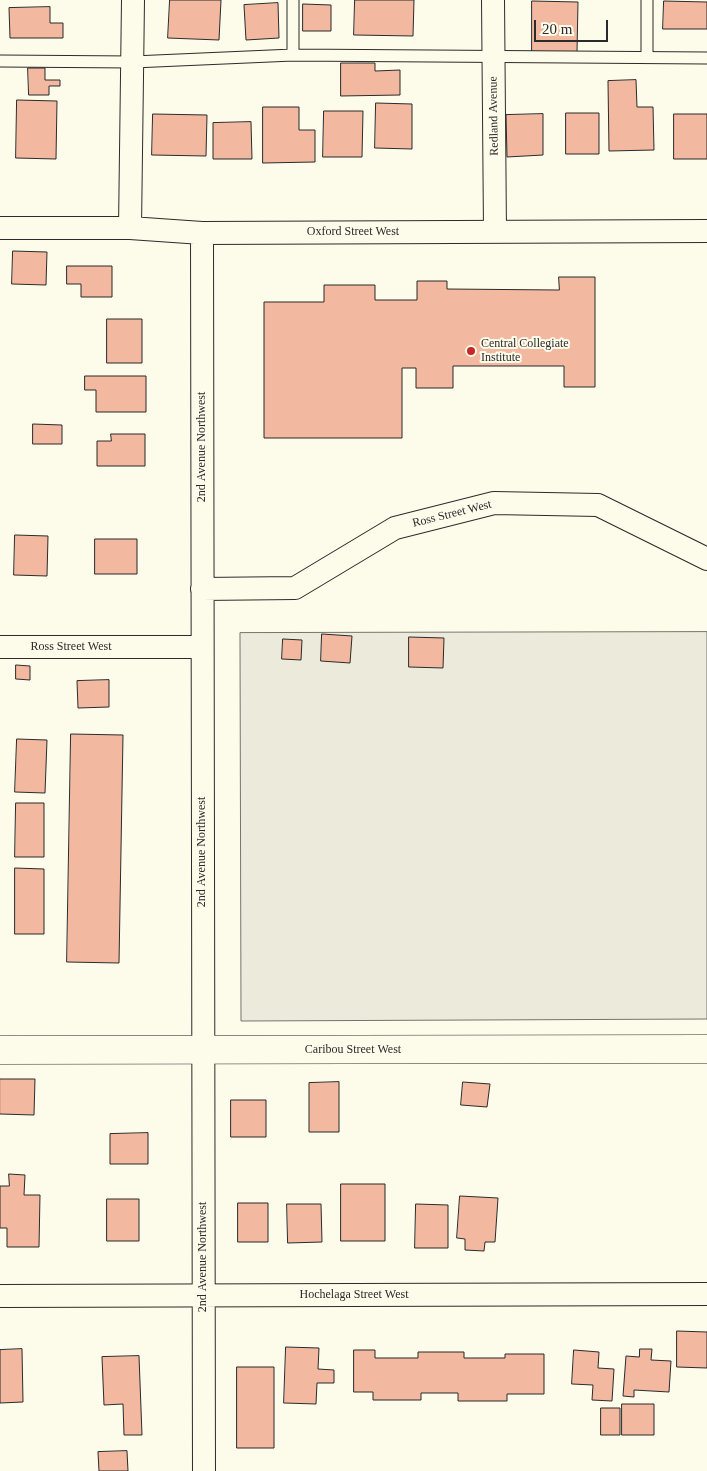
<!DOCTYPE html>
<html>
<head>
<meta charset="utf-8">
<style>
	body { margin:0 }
	#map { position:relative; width:707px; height:1471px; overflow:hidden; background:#fdfbea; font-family:"Times New Roman",serif }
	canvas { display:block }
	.scale { position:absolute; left:534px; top:20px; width:74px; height:22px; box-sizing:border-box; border:2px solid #2b2b2b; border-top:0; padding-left:6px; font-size:15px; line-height:18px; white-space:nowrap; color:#2b2b2b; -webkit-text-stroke:4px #fdfbea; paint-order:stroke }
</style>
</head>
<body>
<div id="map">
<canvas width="707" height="1471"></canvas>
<div class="scale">20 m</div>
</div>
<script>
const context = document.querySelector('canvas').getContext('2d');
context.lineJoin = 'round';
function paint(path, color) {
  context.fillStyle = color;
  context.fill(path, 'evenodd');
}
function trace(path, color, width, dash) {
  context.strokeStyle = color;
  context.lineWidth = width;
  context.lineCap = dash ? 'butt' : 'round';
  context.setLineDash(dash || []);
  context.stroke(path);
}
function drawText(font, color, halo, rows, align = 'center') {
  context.font = font + ' "Times New Roman",serif';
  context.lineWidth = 4;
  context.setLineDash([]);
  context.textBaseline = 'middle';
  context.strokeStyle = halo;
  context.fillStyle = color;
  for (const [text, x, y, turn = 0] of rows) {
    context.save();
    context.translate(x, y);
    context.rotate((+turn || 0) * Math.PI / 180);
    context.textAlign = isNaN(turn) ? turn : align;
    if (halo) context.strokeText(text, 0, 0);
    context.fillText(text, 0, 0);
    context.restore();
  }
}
const green = new Path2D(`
	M707,632v387l-466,2 -1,-388z`);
const building = new Path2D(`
	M170,0h51l-2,40 -51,-2z
	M355,0h59l-1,36 -59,-1z
	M532,1l46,1 -1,50h-45z
	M664,1l43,1v27h-44z
	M278,3l1,35 -33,2 -2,-35z
	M303,4l28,1v26h-28z
	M50,7v16h13v15h-53l-1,-30z
	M341,63h34v8l25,-1v25l-59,1z
	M28,68h17v12h15v6h-11v9h-20z
	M636,80l1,27h16l1,43 -45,1 -1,-70z
	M17,100l40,1 -1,58 -40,-1z
	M376,103l36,1v45l-37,-1z
	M263,107h36v23h16v32l-52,1z
	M324,111h39l-1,46h-39z
	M566,113h33v41h-33z
	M153,114l54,1 -1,41 -54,-1z
	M543,114v41l-36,2 -1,-42z
	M674,114h33v45h-33z
	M251,122l1,37h-39v-36z
	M13,251l34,1 -1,33 -34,-1z
	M67,266h45v31h-31v-13h-14z
	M559,277h36v110h-31v-21h-111v22h-37v-20h-14v70h-138v-136h60v-17h51v15h42v-19h30v8l112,1z
	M107,319h35v44h-35z
	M85,376h61v36h-50v-22h-11z
	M33,424l29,1v19h-29z
	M111,434h34v32h-48v-25h14z
	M15,535l33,1 -1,40 -33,-1z
	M95,539h42v35h-42z
	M322,634l30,2 -2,27 -29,-2z
	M409,637l35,1 -1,30 -34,-1z
	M283,639l19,1 -1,20 -19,-1z
	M16,665l14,1v14l-14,-1z
	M109,680v27l-31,1 -1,-27z
	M71,734l52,1 -4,228 -52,-1z
	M17,739l30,1 -2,53 -30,-1z
	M16,803h28v54h-29z
	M15,868l29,1v65h-29z
	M0,1079h35l-1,36 -34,-1z
	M339,1082v50h-30v-49z
	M463,1082l27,2 -3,23 -26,-2z
	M231,1100h35v37h-35z
	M148,1133v31h-38v-30z
	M9,1174l16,1 -1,20h16l-1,52h-32v-19h-7v-42h9z
	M341,1184h44v57h-44z
	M460,1196l38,2 -3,44h-10l-1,9 -19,-1v-11l-8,-1z
	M107,1199h32v42h-32z
	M238,1203h30v39h-30z
	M287,1204h34l1,38 -34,1z
	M416,1204l32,1v43h-33z
	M677,1331l30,1v36l-30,-1z
	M286,1347l33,1 -1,21 16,1v13h-17l-1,21 -32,-1z
	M22,1349l1,53 -23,1v-53z
	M640,1349h12l-1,11 20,1 -2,31 -35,-2v7l-11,-1 3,-40 13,1z
	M354,1350h21v8h43v-6h46v6h41v-4h39v40h-37v7h-49v-8h-37v7h-48v-8h-19z
	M574,1350l25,2 -1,16 16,1 -2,32 -20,-1 1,-15 -21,-1z
	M139,1356l3,79h-18l-1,-31 -19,1 -2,-48z
	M237,1367h37v81h-37z
	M622,1404h32v31h-32z
	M601,1408h19v27h-19z
	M127,1451l1,20h-29l-1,-19z`);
const lane = new Path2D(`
	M647,0v56
	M293,55v-55
	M0,61l133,1 160,-7 414,3`);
const street = new Path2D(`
	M493,0l2,231
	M0,228h130l72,5 505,-2
	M130,228l3,-228
	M202,233l2,1238
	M202,589l93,-1 100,-60 99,-25 104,2 109,54
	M0,647h202
	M0,1296l707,-2`);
const secondary = new Path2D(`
	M0,1050l707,-1`);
const markers = [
	[471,351,5,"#c62828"]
];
const streetNames = [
	["Redland Avenue",494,116,-91],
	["Oxford Street West",353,232],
	["2nd Avenue Northwest",202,447,-90],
	["Ross Street West",452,514,-14],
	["Ross Street West",71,647],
	["2nd Avenue Northwest",202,852,-90],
	["Caribou Street West",353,1050],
	["2nd Avenue Northwest",203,1257,-90],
	["Hochelaga Street West",354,1295]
];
const poiNames = [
	["Central Collegiate",481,344],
	["Institute",481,358]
];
paint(green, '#ecebdb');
trace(green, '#74746e', 1);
paint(building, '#f2b8a0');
trace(building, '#2b2b2b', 1);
trace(lane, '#2b2b2b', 13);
trace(street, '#2b2b2b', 24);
trace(secondary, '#2b2b2b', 29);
trace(lane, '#fdfbea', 11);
trace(street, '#fdfbea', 22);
trace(secondary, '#fdfbea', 28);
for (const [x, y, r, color] of markers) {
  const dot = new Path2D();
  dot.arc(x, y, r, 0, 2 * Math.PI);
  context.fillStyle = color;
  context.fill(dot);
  trace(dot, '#fdfbea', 2);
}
drawText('12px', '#2b2b2b', '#fdfbea', streetNames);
drawText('12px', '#2b2b2b', '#fdfbea', poiNames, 'left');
</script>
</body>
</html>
